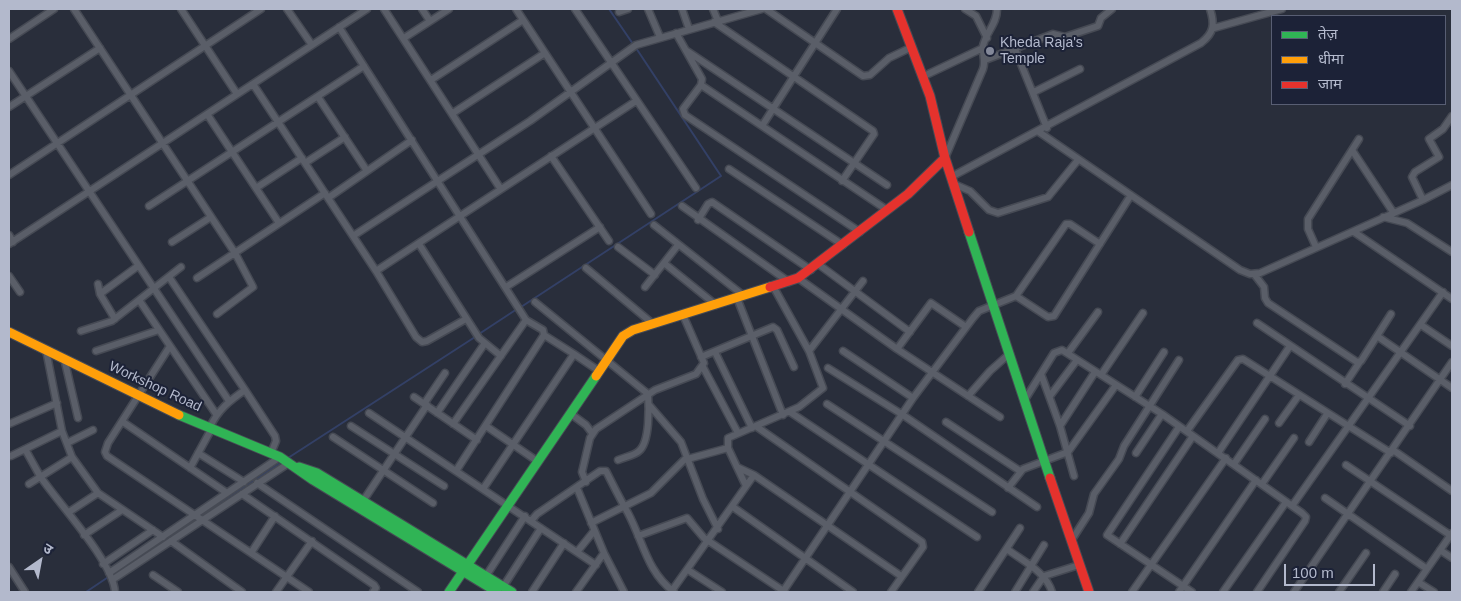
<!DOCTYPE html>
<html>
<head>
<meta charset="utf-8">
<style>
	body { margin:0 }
	#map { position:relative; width:1461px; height:601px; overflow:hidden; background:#292e3b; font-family:Arial,"Noto Sans Devanagari",sans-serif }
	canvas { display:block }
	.frame { position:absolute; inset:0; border:10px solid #b3b9cc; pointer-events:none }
	.legend { position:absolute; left:1271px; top:15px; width:175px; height:90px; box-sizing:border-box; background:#1c2237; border:1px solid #585e73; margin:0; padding:6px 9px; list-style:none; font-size:15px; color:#b3b9cc }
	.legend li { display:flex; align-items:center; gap:10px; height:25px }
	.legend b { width:25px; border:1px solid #585e73 }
	.north { position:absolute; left:15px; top:536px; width:50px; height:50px; -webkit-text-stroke:4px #1c2237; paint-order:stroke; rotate:33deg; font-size:14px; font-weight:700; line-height:20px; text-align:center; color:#b3b9cc }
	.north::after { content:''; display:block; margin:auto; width:18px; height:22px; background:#b3b9cc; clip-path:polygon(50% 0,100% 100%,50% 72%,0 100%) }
	.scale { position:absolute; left:1284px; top:564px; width:91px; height:22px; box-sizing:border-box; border:2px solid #b3b9cc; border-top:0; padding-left:6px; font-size:15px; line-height:18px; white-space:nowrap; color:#b3b9cc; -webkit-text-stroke:4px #1c2237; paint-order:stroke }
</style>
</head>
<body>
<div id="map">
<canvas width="1461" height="601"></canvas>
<div class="frame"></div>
<ul class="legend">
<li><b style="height:6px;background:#30b455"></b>तेज़</li>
<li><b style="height:6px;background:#ff9f0a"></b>धीमा</li>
<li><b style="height:6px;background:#e5322d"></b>जाम</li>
</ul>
<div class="north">उ</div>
<div class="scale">100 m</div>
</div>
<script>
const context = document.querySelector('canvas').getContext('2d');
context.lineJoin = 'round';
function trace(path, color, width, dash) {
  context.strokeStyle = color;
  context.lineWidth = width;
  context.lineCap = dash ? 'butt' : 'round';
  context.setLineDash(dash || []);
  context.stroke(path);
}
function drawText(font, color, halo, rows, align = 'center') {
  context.font = font + ' Arial,sans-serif';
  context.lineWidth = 4;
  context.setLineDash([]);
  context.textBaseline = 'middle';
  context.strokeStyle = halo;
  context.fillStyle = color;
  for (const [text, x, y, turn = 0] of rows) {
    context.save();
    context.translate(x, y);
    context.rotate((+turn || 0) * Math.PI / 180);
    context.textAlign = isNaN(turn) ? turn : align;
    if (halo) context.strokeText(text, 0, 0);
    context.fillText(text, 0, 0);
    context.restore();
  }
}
const stream = new Path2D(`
	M609,9l24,35
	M521,307l200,-131 -85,-128
	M479,334l38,-25
	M288,458l187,-121
	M200,516l82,-54
	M86,592l110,-74`);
const street = new Path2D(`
	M74,9l161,244 18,34 -36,27
	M181,9l56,85
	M287,9l25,36
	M384,9l116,179
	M422,9l8,12
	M516,9l135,205
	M575,9l121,179
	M648,9l12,28
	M682,9l7,20
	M713,9l5,12
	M766,9l97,67 7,-1 19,-17 23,-11
	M965,9l11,7 11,22
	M619,12l9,-3
	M714,22l159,109 1,3 -32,47
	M339,27l187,293 -73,104
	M1214,28l68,-19
	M676,33l26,46 -1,6 -18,24 2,6 175,117
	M404,38l45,-29
	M9,39l45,-30
	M1015,49l32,79
	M687,51l200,134
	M985,60l68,-26 12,3 33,-11 3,-8 11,-9
	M9,71l220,330
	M924,76l59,-28
	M431,80l92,-60
	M253,84l123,187 40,66 6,5 5,-1 39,-22
	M701,85l186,125
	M1034,92l46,-23
	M318,97l49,74
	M9,107l91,-59
	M453,113l92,-60
	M207,114l72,109
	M762,126l75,-117
	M1039,132l201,138 10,4 10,-1 163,-73 29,-15
	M1352,150l41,62
	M551,156l58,85
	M945,158l38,-89c3,-8 -1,-15 0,-23 3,-14 14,-22 14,-37
	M305,163l40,-26
	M729,169l114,76
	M9,175l252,-166
	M951,177l250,-134c13,-10 14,-19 9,-34
	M954,184l16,7 19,19 9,3 50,-16 30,-37
	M256,188l46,-30
	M328,198l84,-58
	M1423,200l-11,-23 3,-5 24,-15 -10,-18 14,-10 9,-13
	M149,206l215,-140
	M682,206l107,76
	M1383,217l24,6 45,29
	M698,220l10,-16 4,-2 99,68
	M654,225l90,71
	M1354,232l98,67
	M9,235l4,7
	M353,236l177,-115 106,-76 126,-36
	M172,242l39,-25
	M9,244l358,-235
	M419,244l60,94 22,18
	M618,247l37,28
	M1316,247l-8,-18v-10l51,-80
	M664,263l52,42
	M818,264l92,68
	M586,268l67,56
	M376,271l260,-170
	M1254,274l10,13 1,11 3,5 89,59 4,-1 30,-47
	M9,276l11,16
	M169,277l76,113
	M197,278l128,-85
	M798,278l99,71 103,68
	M98,284l2,10 15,25
	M506,287l94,-60
	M645,287l33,-42
	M100,294l38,-28
	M1016,296l50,-72h4l30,20
	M737,298l46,117
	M139,300l77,114
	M535,302l113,92c1,13 2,48 -9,57 -5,5 -15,6 -21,9
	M526,320l17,10 1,5 30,19
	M1257,323l153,103
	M1421,325l31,21
	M81,331l31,-10 69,-54
	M1377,336l75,52
	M170,346l-62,97 -3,9 2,4 202,136
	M897,349l34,-46 35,24
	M46,350l16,81 10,26 26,36
	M96,351l63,-21
	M809,351l54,-70
	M843,351l70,47
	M715,352l37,76
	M1068,353l30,-41
	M701,357l72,-30 4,3 17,37
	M64,358l14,60
	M703,367l35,66
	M828,368l75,47 134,92
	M1041,374l19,52 14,50
	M1101,375l42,-62
	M1345,384l14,-21
	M968,396l22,-25 18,-16
	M1050,396l27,-36
	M414,397l63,43
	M1135,397l29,-45
	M1024,401l30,-48 8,-3 100,64 140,99 4,4 -1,4 -48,71
	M424,404l21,-31
	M827,404l165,108
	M649,405l32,37 22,57 15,30
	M790,412l187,125
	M369,413l227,152
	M437,413l48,-70
	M571,414l15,11 6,8
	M123,422l104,71
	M946,422l74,49
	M1279,423l20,-28
	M9,424l48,-21
	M351,426l93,60
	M486,426l51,35
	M1060,426l35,-54
	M210,427c8,-17 19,-26 35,-37l30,46 1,5 -5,12
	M757,427l165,115 1,5 -32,45
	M1179,427l-72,108 85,57
	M1187,431l51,-71 5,-1 148,94
	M333,437l100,66
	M1309,442l18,-28
	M67,443l26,-13
	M25,449c5,9 10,18 15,27 18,27 73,85 75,116
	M1393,450l59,41
	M198,453l46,29
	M1136,453l26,-39
	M1218,453l72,-107
	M11,456l51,-25
	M1234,464l31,-45
	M1346,465l104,70
	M737,467l17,8 147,101
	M190,468l22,-40
	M456,471l88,-136
	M586,482l-4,-10 8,-34 6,-9 59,-39 41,-16 8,-11 -21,-48
	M257,483l161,109
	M29,484l43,-27
	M1262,484l32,-46
	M746,486l-18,-38v-10l71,-31 24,-19 -14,-37 -36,-65
	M577,488l27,65 20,39
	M1008,488l15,-19 45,-17 48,-67
	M483,489l91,-135 25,17
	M242,494l132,91 2,3 -3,4
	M1325,498l102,71
	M363,501l64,-96
	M1292,506l151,-214
	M733,507l120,85
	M69,512l29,-19 65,44
	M531,521l6,-7 63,-43h6c7,14 14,28 22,42 15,28 19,59 46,79
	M591,523l60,-30 33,-33 44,-12
	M84,535l38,-25
	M638,536l49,-18 17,20 81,54
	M171,541l71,51
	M1071,541l18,-28 5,-19 25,-35 5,-13 55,-86
	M1120,544l73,-108
	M1007,549c17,13 39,23 45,43
	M1440,550l12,8
	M577,552l17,-21
	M251,553l24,-37
	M103,564l50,-34
	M9,567l16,25
	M688,570l34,22
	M109,573l171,-116
	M153,575l25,17
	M486,576l39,-60
	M112,580l177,-117
	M1418,582l16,10
	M503,587l38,-59
	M784,590l129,-192 60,-80 6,-7 37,-15 32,21 6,-1 77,-121
	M276,592l36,-51
	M532,592l32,-49
	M576,592l28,-39
	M671,592l83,-117
	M978,592l42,-64
	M1015,592l29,-47
	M1033,592l11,-16 35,-11
	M1132,592l94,-134
	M1179,592l77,-112
	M1223,592l63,-90
	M1294,592l158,-230
	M1339,592l27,-39
	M1383,592l12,-18
	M1411,592l41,-59`);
const fast = new Path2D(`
	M969,232l81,246
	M179,415l101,42 33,23 184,112
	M299,467l18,6 195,119
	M449,592l147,-216`);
const slow = new Path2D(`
	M9,332l170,83
	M596,376l27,-40 10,-6 137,-43`);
const jam = new Path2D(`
	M897,9l33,87 15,62 24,74
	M770,287l28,-9 110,-84 37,-36
	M1050,478l39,114`);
const markers = [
	[990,51,5,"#838899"]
];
const poiNames = [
	["Kheda Raja's",1000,43],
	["Temple",1000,59]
];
const streetNames = [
	["Workshop Road",155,387,25]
];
trace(stream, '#334066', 2);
trace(street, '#464a54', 9);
trace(fast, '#464a54', 11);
trace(slow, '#464a54', 11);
trace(jam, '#464a54', 11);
trace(street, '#5a5e68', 6);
trace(fast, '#30b455', 9);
trace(slow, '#ff9f0a', 9);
trace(jam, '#e5322d', 9);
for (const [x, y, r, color] of markers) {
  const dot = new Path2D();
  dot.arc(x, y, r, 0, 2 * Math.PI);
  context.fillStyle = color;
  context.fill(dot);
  trace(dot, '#1c2237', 2);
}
drawText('14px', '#b3b9cc', '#1c2237', poiNames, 'left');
drawText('14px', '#b3b9cc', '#1c2237', streetNames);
</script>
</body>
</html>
